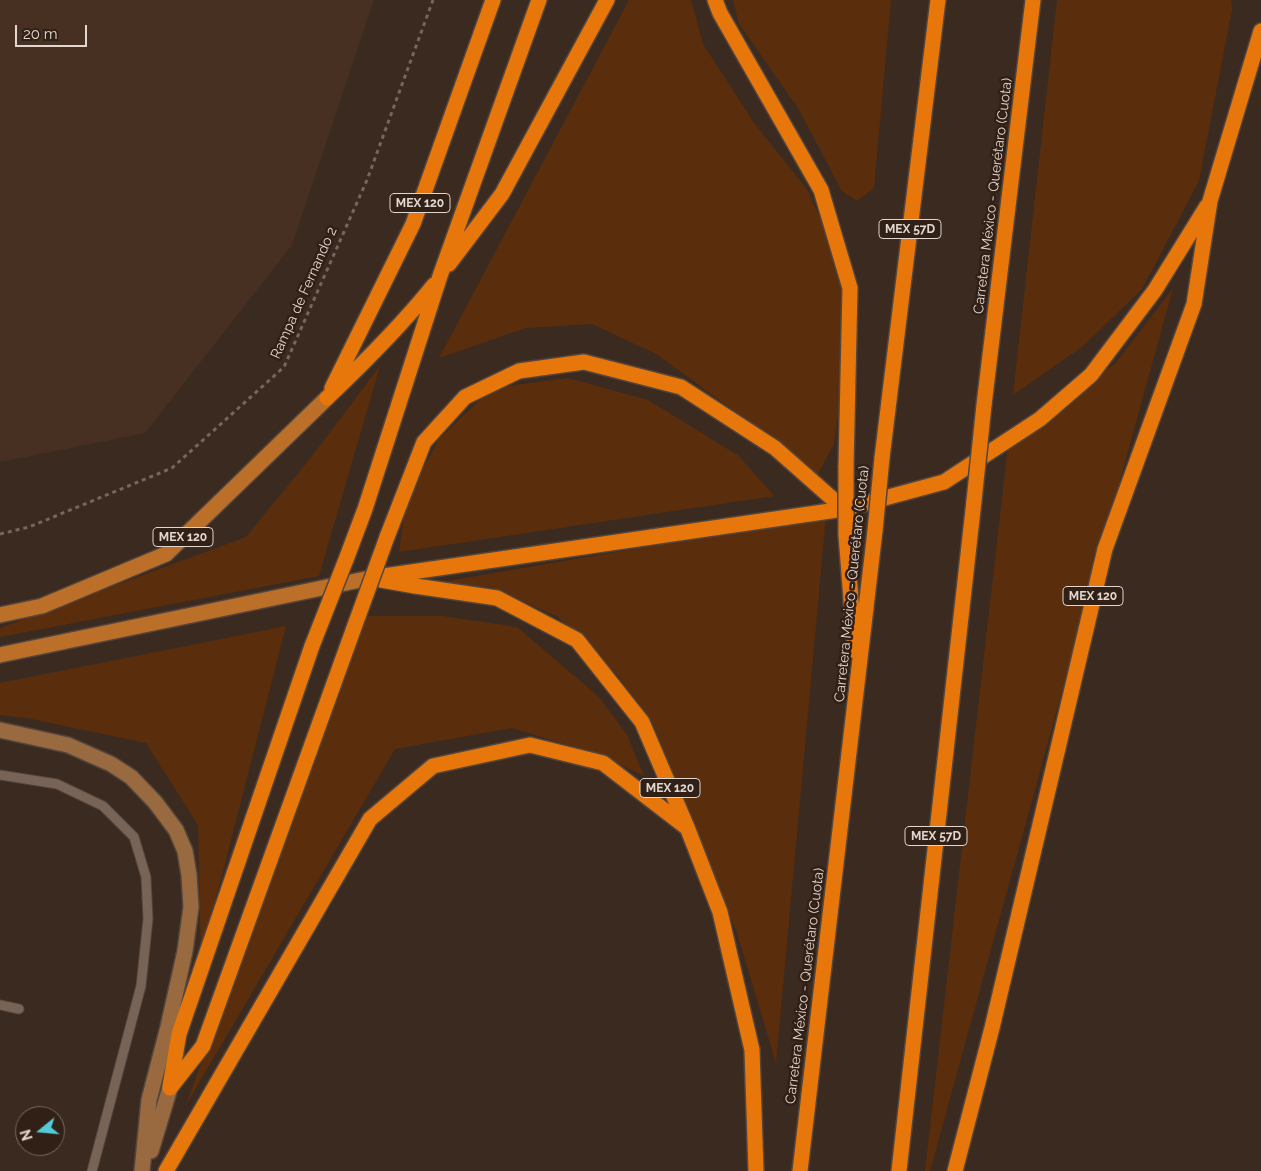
<!DOCTYPE html>
<html>
<head>
<meta charset="utf-8">
<style>
	body { margin:0 }
	#map { position:relative; width:1261px; height:1171px; overflow:hidden; background:#3b2a1f; font-family:Raleway,sans-serif }
	canvas { display:block }
	.north { position:absolute; left:15px; top:1106px; width:50px; height:50px; box-sizing:border-box; background:#312016; border:1px solid #786960; border-radius:50%; rotate:253deg; font-size:14px; font-weight:700; line-height:20px; text-align:center; color:#e2d6cf }
	.north::after { content:''; display:block; margin:auto; width:18px; height:22px; background:#52cbd7; clip-path:polygon(50% 0,100% 100%,50% 72%,0 100%) }
	.scale { position:absolute; left:15px; top:25px; width:72px; height:22px; box-sizing:border-box; border:2px solid #e2d6cf; border-top:0; padding-left:6px; font-size:15px; line-height:18px; white-space:nowrap; color:#e2d6cf; -webkit-text-stroke:4px #312016; paint-order:stroke }
</style>
</head>
<body>
<div id="map">
<canvas width="1261" height="1171"></canvas>
<div class="north">N</div>
<div class="scale">20 m</div>
</div>
<script>
const context = document.querySelector('canvas').getContext('2d');
context.lineJoin = 'round';
function paint(path, color) {
  context.fillStyle = color;
  context.fill(path, 'evenodd');
}
function trace(path, color, width, dash) {
  context.strokeStyle = color;
  context.lineWidth = width;
  context.lineCap = dash ? 'butt' : 'round';
  context.setLineDash(dash || []);
  context.stroke(path);
}
function drawText(font, color, halo, rows, align = 'center') {
  context.font = font + ' Raleway,sans-serif';
  context.lineWidth = 5;
  context.setLineDash([]);
  context.textBaseline = 'middle';
  context.strokeStyle = halo;
  context.fillStyle = color;
  for (const [text, x, y, turn = 0] of rows) {
    context.save();
    context.translate(x, y);
    context.rotate((+turn || 0) * Math.PI / 180);
    context.textAlign = isNaN(turn) ? turn : align;
    if (halo) context.strokeText(text, 0, 0);
    context.fillText(text, 0, 0);
    context.restore();
  }
}
const built = new Path2D(`
	M0,0h374l-82,245 -147,188 -145,29z`);
const green = new Path2D(`
	M629,0h62l12,44 51,79 53,66 35,78 4,89 -12,88 -18,33 -67,-55 -91,-67 -66,-31 -66,4 -87,30z
	M733,0h158l-17,188 -17,13 -15,-10 -44,-83 -59,-84z
	M1057,0h174l1,9 -33,172 -57,108 -60,58 -69,48z
	M1173,288l-243,883h-5l84,-734 106,-73z
	M380,366l-61,210 -319,61v-9l246,-91 66,-81z
	M568,378l80,22 91,56 35,40 -375,56 7,-51 33,-62 53,-51z
	M826,516l-50,547 -39,-130 -55,-134 -28,-73 -36,-50 -60,-59 -66,-30 -62,-3z
	M362,616h80l75,11 82,70 28,38 17,41 -47,-22 -85,-26 -117,21 -209,356z
	M286,626l-85,331 -3,-132 -52,-82 -119,-25 -27,-3v-32z`);
const path = new Path2D(`
	M0,534l29,-7 143,-59 112,-101 83,-187 66,-180`);
const lane = new Path2D(`
	M0,775l57,9 46,22 31,31 12,40 2,42 -7,67 -49,185
	M0,1005l19,4`);
const secondary = new Path2D(`
	M0,730l68,15 43,19 20,13 24,25 21,28 9,21 4,24 2,32 -6,44 -17,76 -19,73 -7,71
	M151,1151l19,-63`);
const primary = new Path2D(`
	M0,615l42,-9 124,-52 161,-156
	M0,655l370,-77`);
const highway = new Path2D(`
	M715,0l5,13 101,177 29,98 -4,179
	M449,264l53,-70 105,-194
	M332,388l81,-164 80,-224
	M327,398c39,-37 74,-72 107,-113
	M984,405l49,-405
	M882,458l56,-458
	M846,535l9,116
	M387,537l37,-95 41,-45 54,-26 65,-9 97,25 94,61 69,61
	M347,557l18,-48 75,-233 99,-276
	M370,578l474,-69 100,-27 96,-63 51,-44 64,-85 52,-84
	M381,580l34,6 82,12 80,42 65,82 45,105 33,85 32,138 4,121
	M170,1086l9,-52 133,-388
	M170,1088l33,-42 152,-421
	M166,1171l204,-352 63,-53 97,-21 73,18 83,64
	M800,1171l75,-640
	M899,1171l75,-670
	M955,1171l37,-143 113,-479 89,-245 16,-103 51,-170`);
const highwayBridge = new Path2D(`
	M974,501l10,-96
	M875,531l7,-73
	M846,535v-68
	M355,625l32,-88
	M312,646l35,-89`);
const shields = [
	[420,203,60],
	[910,229,62],
	[183,537,60],
	[1093,596,60],
	[670,788,60],
	[936,836,62]
];
const shieldNames = [
	["MEX 120",420,203],
	["MEX 57D",910,229],
	["MEX 120",183,537],
	["MEX 120",1093,596],
	["MEX 120",670,788],
	["MEX 57D",936,836]
];
const streetNames = [
	["Carretera México - Querétaro (Cuota)",993,196,-83],
	["Rampa de Fernando 2",304,293,-66],
	["Carretera México - Querétaro (Cuota)",852,584,-84],
	["Carretera México - Querétaro (Cuota)",805,986,-83]
];
paint(built, '#473021');
paint(green, '#5a2e0c');
trace(lane, '#54453c', 11);
trace(secondary, '#54453c', 18);
trace(primary, '#54453c', 18);
trace(highway, '#54453c', 18);
trace(path, '#76675e', 3, [4, 4]);
trace(lane, '#786457', 9);
trace(secondary, '#996940', 15);
trace(primary, '#bb6f29', 15);
trace(highway, '#e7760b', 15);
trace(highwayBridge, '#54453c', 18, []);
trace(highwayBridge, '#e7760b', 15);
for (const [x, y, w] of shields) {
  const box = new Path2D();
  box.roundRect(x - w / 2, y - 9.5, w, 19, 4);
  context.fillStyle = '#312016';
  context.fill(box);
  trace(box, '#e2d6cf', 1);
}
drawText('bold 12px', '#e2d6cf', null, shieldNames);
drawText('14px', '#e2d6cf', '#312016', streetNames);
</script>
</body>
</html>
